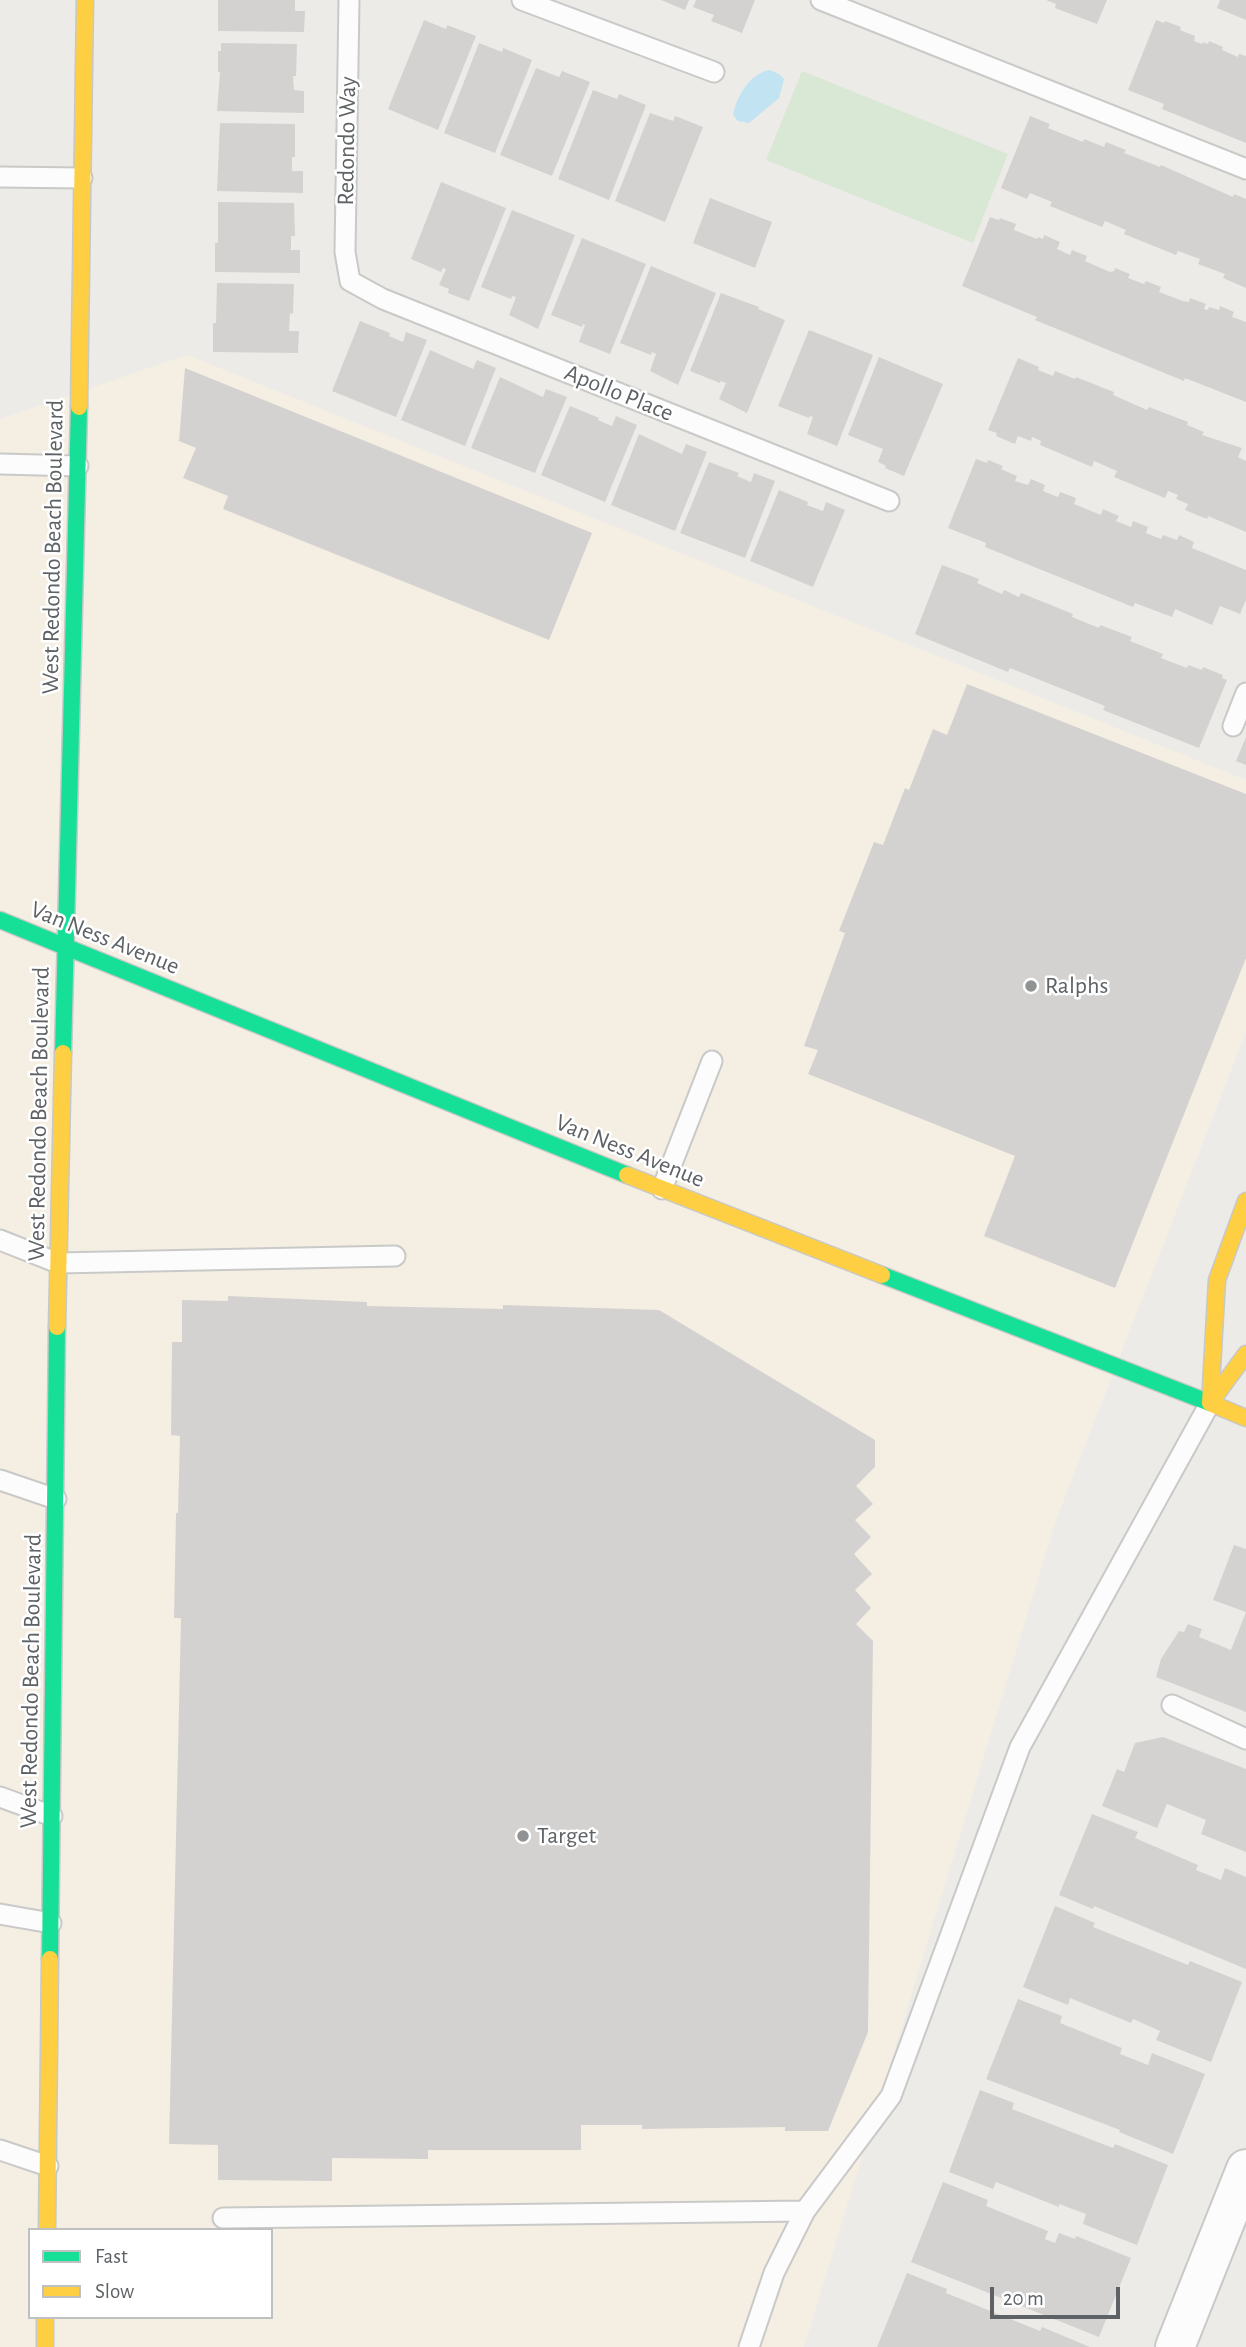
<!DOCTYPE html>
<html>
<head>
<meta charset="utf-8">
<style>
	body { margin:0 }
	#map { position:relative; width:1246px; height:2347px; overflow:hidden; background:#edebe8; font-family:"Alegreya Sans",sans-serif }
	canvas { display:block }
	.legend { position:absolute; left:28px; top:2228px; width:245px; height:91px; box-sizing:border-box; background:#fff; border:2px solid #bfc0c1; margin:0; padding:9px 12px; list-style:none; font-size:21px; color:#5e6265 }
	.legend li { display:flex; align-items:center; gap:14px; height:35px }
	.legend b { width:35px; border:2px solid #bfc0c1 }
	.scale { position:absolute; left:990px; top:2287px; width:130px; height:32px; box-sizing:border-box; border:4px solid #5e6265; border-top:0; padding-left:9px; font-size:21px; line-height:24px; white-space:nowrap; color:#5e6265; -webkit-text-stroke:5px #fff; paint-order:stroke }
</style>
</head>
<body>
<div id="map">
<canvas width="1246" height="2347"></canvas>
<ul class="legend">
<li><b style="height:9px;background:#16e098"></b>Fast</li>
<li><b style="height:9px;background:#ffcf43"></b>Slow</li>
</ul>
<div class="scale">20 m</div>
</div>
<script>
const context = document.querySelector('canvas').getContext('2d');
context.lineJoin = 'round';
function paint(path, color) {
  context.fillStyle = color;
  context.fill(path, 'evenodd');
}
function trace(path, color, width, dash) {
  context.strokeStyle = color;
  context.lineWidth = width;
  context.lineCap = dash ? 'butt' : 'round';
  context.setLineDash(dash || []);
  context.stroke(path);
}
function drawText(font, color, halo, rows, align = 'center') {
  context.font = font + ' "Alegreya Sans",sans-serif';
  context.lineWidth = 5;
  context.setLineDash([]);
  context.textBaseline = 'middle';
  context.strokeStyle = halo;
  context.fillStyle = color;
  for (const [text, x, y, turn = 0] of rows) {
    context.save();
    context.translate(x, y);
    context.rotate((+turn || 0) * Math.PI / 180);
    context.textAlign = isNaN(turn) ? turn : align;
    if (halo) context.strokeText(text, 0, 0);
    context.fillText(text, 0, 0);
    context.restore();
  }
}
const commercial = new Path2D(`
	M187,355l1059,425v252l-190,488 -252,827h-804v-1928zM30,2230h241v87h-241z`);
const green = new Path2D(`
	M802,71l206,83 -35,89 -207,-83z`);
const water = new Path2D(`
	M770,70l9,4 5,5 -5,19 -30,25 -11,-2 -5,-6c3,-18 17,-42 37,-45z`);
const building = new Path2D(`
	M218,0h77v11h10l-1,21 -86,-1z
	M661,0h28l-4,10z
	M696,0h59l-13,33 -31,-12 3,-6 -21,-8z
	M1046,0h61l-10,24 -42,-16 1,-4z
	M1220,0h26v20l-29,-12z
	M424,20l22,9 1,-4 29,11 -38,94 -50,-21z
	M1156,20l8,3 1,-2 16,6 -1,3 15,6 -1,5 8,3 1,-2 5,2 1,-3 14,6 -1,3 16,7 1,-3 7,2v87l-84,-34 2,-5 -36,-14z
	M221,43l76,1 -1,32h-3l1,14 10,1v22l-87,-2 3,-39h-2v-21h3z
	M479,43l23,9 1,-4 29,12 -37,93 -51,-20z
	M536,68l23,9 3,-6 28,11 -38,94 -52,-21z
	M593,90l24,9 2,-5 27,11 -37,95 -51,-21z
	M650,113l23,8 2,-5 28,11 -38,95 -50,-21z
	M1030,116l20,8 -2,4 35,14 1,-3 20,8 2,-5 20,8 -2,3 36,14 1,-2 72,32 1,-3 12,5v89l-23,-10 2,-4 -27,-10 2,-5 -22,-8 -2,4 -52,-21 2,-4 -21,-9 -3,6 -52,-21 2,-4 -22,-9 -3,6 -26,-11z
	M220,123l75,1v33h-3v14h11v22l-86,-2z
	M441,182l65,26 -37,93 -21,-8 1,-4 -10,-4 7,-16 -3,-1 -2,4 -30,-13z
	M710,198l62,24 -17,46 -62,-25z
	M218,202l76,1 1,33h-4v14h9v23l-85,-1v-29h3z
	M512,210l63,25 -37,94 -29,-14 7,-18 -4,-1 -1,3 -30,-12z
	M990,217l9,3 1,-2 16,6 -2,6 23,9 1,-2 5,2 1,-4 16,7 -3,7 13,6 2,-5 15,6 -2,5 25,11 4,-1 1,-3 15,6 -2,4 16,6 2,-3 15,6 -2,5 24,9 6,1 1,-4 16,6 -2,5 4,1 1,-3 10,3 1,-4 14,6 -2,5 14,5v80l-61,-24 -1,3 -149,-61 2,-3 -75,-31z
	M582,238l64,26 -36,90 -31,-12 6,-17 -2,-1 -1,3 -31,-12z
	M651,266l65,27 -38,92 -28,-14 6,-17 -4,-2 -1,3 -31,-12z
	M217,283l77,1 -1,30 -3,-1 -1,18h10l-1,22 -85,-1v-29h3z
	M721,293l38,14 -1,2 27,11 -38,93 -28,-14 7,-16 -5,-2 -1,2 -30,-12z
	M360,321l30,12 -1,3 14,6 3,-10 21,8 -31,77 -64,-26z
	M809,330l64,25 -36,91 -30,-12 6,-17 -3,-1 -1,2 -31,-12z
	M430,350l43,19 4,-9 19,8 -31,78 -64,-26z
	M879,357l64,27 -39,92 -19,-8 1,-2 -8,-4 5,-13 -35,-14z
	M1018,358l21,9 -1,3 15,6 2,-5 20,8 1,-2 38,15 -1,3 34,15 2,-3 39,15 -1,3 17,7 -2,3 40,13 -4,9 8,4v71l-38,-16 -1,3 -22,-9 3,-6 -12,-5 2,-4 -10,-4 -3,7 -51,-21 3,-6 -23,-10 -2,6 -52,-22 1,-4 -9,-4 -1,4 -13,-5 -3,8 -19,-8 1,-3 -9,-3z
	M185,368l407,165 -43,107 -326,-131 5,-13 -45,-18 13,-30 -17,-7z
	M500,377l43,20 3,-8 21,8 -32,76 -64,-25z
	M570,406l29,12 -1,2 14,6 4,-10 21,9 -32,77 -64,-27z
	M639,434l43,20 4,-10 21,8 -32,79 -64,-26z
	M976,459l11,4 1,-3 15,6 -2,3 16,7 -2,5 13,4 3,-6 14,6 -2,6 15,6 2,-5 16,6 -2,6 27,11 2,-6 16,7 -3,5 15,6 2,-6 15,6 -2,6 15,6 2,-4 14,5 2,-5 15,7 -2,6 54,22v30l-6,14 -20,-8 -8,19 -37,-16 -3,8 -37,-14 -2,4 -148,-60 1,-4 -38,-15z
	M709,462l30,11 -2,3 14,6 3,-9 21,8 -30,77 -65,-25z
	M779,490l29,12 -1,3 16,6 3,-9 19,8 -32,77 -63,-26z
	M942,565l37,14 -2,4 25,11 2,-4 15,7 2,-4 52,21 -1,3 27,11 1,-3 32,12 -2,4 33,13 -2,4 26,10 1,-3 14,5 1,-3 20,8 -1,3 5,2 -28,68 -96,-38 2,-4 -95,-38 -2,4 -93,-38z
	M967,684l279,110v164l-131,330 -131,-52 31,-80 -207,-82 10,-24 -14,-4 41,-113 -6,-2 35,-89 9,3 22,-57 4,2 24,-61 14,6z
	M1246,737v28l-10,-4z
	M228,1296l139,6v4l136,3v-4l156,5 216,130v27l-19,19 17,18 -18,16 16,17 -17,17 18,20 -17,16 16,18 -15,16 17,17 -5,391 -40,99h-43v-4l-143,2v-4h-61v25h-153v9l-96,-1v23l-114,-1v-35l-49,-1 12,-526h-7l2,-105h2l2,-77 -9,-1 1,-93h10v-42l46,1z
	M1234,1545l12,4v63l-33,-12z
	M1246,1612v100l-90,-35 5,-18 18,-28 5,1 4,-8 14,5 -3,8 32,13z
	M1163,1737l83,32v83l-45,-18 5,-14 -39,-16 -10,24 -55,-22 15,-37 7,3 11,-29z
	M1092,1814l46,18 -3,6 63,27 -2,5 25,10 4,-12 21,9v92l-152,-63 -1,3 -34,-14z
	M1055,1906l40,17 -2,4 95,38 2,-4 52,21 -31,80 -55,-22 4,-9 -27,-12 -2,4 -61,-25 -2,7 -45,-18z
	M1018,1999l44,17 -2,7 62,25 -2,6 28,11 4,-12 53,21 -32,80 -54,-22 1,-2 -134,-51z
	M980,2090l34,13 -2,6 101,39 2,-4 53,21 -31,80 -54,-21 3,-10 -27,-10v3l-63,-25 -3,7 -44,-17z
	M943,2182l45,18 -2,6 62,25 -3,8 10,4 4,-10 16,6 1,-3 55,22 -32,79 -188,-75z
	M907,2273l40,16 -1,4 94,38 2,-4 48,20h-213z`);
const lane = new Path2D(`
	M349,0l-4,252 5,29 33,18 506,202
	M522,0l192,72
	M821,0l425,169
	M0,177l82,1
	M0,464l78,2
	M1233,726l13,-33
	M662,1189l50,-128
	M0,1240l58,23 337,-7
	M0,1480l56,19
	M1172,1705l74,34
	M0,1797l52,19
	M0,1914l51,9
	M0,2150l48,16
	M223,2218l582,-7 86,-115 129,-349 190,-344
	M749,2347l25,-74 31,-62`);
const street = new Path2D(`
	M1175,2347l71,-178`);
const fast = new Path2D(`
	M0,920l66,27
	M66,947l561,228
	M63,1053l16,-646
	M882,1275l328,128
	M50,1959l7,-632`);
const slow = new Path2D(`
	M79,407l6,-407
	M627,1175l255,100
	M57,1327l6,-274
	M1210,1403l36,15
	M1210,1403l7,-123 29,-79
	M1210,1403l36,-49
	M47,2230l3,-271
	M45,2317v30`);
const markers = [
	[1031,986,7,"#909293"],
	[523,1836,7,"#909293"]
];
const streetNames = [
	["Redondo Way",347,141,-89],
	["Apollo Place",619,393,22],
	["West Redondo Beach Boulevard",53,547,-89],
	["Van Ness Avenue",105,938,22],
	["West Redondo Beach Boulevard",39,1114,-89],
	["Van Ness Avenue",630,1151,22],
	["West Redondo Beach Boulevard",31,1681,-89]
];
const poiNames = [
	["Ralphs",1045,986],
	["Target",537,1836]
];
paint(commercial, '#f5efe3');
paint(green, '#d9e7d5');
paint(water, '#c1e3f2');
paint(building, '#d4d2d1');
trace(lane, '#c9c9c8', 23);
trace(street, '#c9c9c8', 42);
trace(fast, '#c7c8c8', 19);
trace(slow, '#c7c8c8', 19);
trace(lane, '#fcfcfc', 19);
trace(street, '#fcfcfc', 38);
trace(fast, '#16e098', 16);
trace(slow, '#ffcf43', 16);
for (const [x, y, r, color] of markers) {
  const dot = new Path2D();
  dot.arc(x, y, r, 0, 2 * Math.PI);
  context.fillStyle = color;
  context.fill(dot);
  trace(dot, '#fff', 2.5);
}
drawText('24px', '#5e6265', '#fff', streetNames);
drawText('24px', '#5e6265', '#fff', poiNames, 'left');
</script>
</body>
</html>
